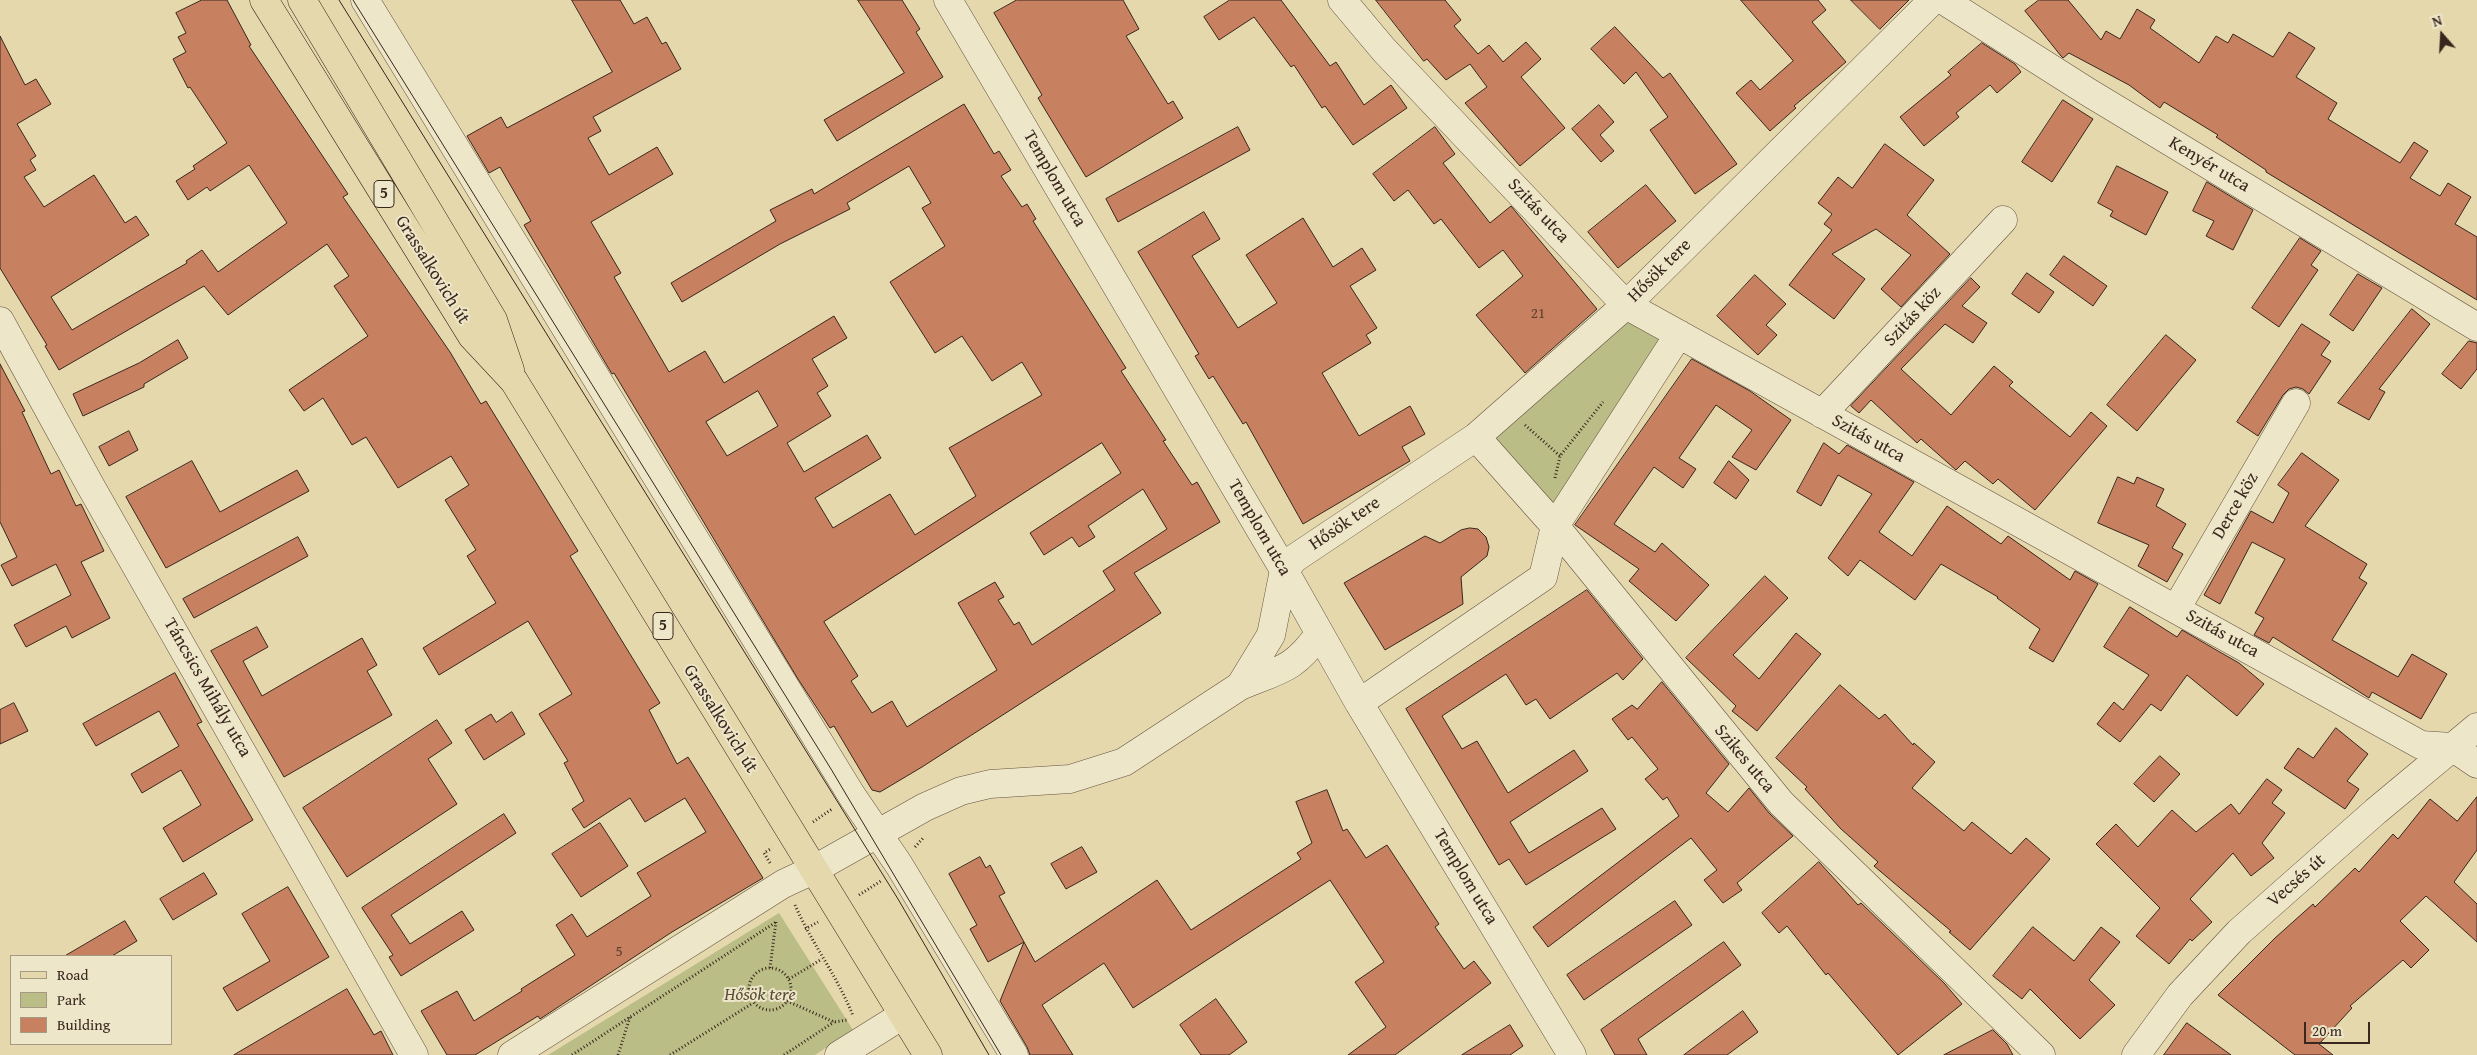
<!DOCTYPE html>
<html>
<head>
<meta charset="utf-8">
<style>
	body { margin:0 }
	#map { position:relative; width:2477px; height:1055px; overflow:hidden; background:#e5d8ac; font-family:"Gentium Book Plus",serif }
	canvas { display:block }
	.legend { position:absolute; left:10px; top:955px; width:162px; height:90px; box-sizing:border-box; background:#eee6c9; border:1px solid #a69984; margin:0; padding:6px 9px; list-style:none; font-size:15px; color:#39261d }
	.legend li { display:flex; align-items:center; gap:10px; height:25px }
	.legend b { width:25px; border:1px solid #a69984 }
	.north { position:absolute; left:2417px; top:10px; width:50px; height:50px; -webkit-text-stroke:4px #eee6c9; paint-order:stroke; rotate:341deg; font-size:14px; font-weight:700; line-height:20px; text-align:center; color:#39261d }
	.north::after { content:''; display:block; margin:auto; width:18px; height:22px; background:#39261d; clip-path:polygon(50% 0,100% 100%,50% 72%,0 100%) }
	.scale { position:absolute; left:2304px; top:1022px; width:66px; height:22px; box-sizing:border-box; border:2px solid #39261d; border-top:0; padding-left:6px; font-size:15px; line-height:18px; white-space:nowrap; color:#39261d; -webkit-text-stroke:4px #eee6c9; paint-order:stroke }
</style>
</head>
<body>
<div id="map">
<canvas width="2477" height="1055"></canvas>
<ul class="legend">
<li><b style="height:6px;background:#e5d8ac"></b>Road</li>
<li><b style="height:14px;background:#babd86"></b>Park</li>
<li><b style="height:14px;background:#c78160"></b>Building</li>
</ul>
<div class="north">N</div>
<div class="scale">20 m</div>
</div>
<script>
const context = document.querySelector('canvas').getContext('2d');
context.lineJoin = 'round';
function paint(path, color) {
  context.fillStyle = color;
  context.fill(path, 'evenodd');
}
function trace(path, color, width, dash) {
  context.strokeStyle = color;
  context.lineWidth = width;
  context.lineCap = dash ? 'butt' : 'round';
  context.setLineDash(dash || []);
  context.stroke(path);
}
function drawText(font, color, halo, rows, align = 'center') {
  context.font = font + ' "Gentium Book Plus",serif';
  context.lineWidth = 4;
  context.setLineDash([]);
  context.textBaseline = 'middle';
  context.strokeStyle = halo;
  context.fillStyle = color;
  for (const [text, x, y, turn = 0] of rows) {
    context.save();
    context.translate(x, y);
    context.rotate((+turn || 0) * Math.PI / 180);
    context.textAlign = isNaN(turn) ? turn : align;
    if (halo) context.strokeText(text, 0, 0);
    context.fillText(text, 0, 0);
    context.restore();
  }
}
const green = new Path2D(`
	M1635,317l36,21 -116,178 -71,-80z
	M779,913l74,117 -38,25h-267z`);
const building = new Path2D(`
	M202,0h25l24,45 -2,1 99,148 -5,3 107,155 31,52 5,-3 92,150 -8,5 90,147 -11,7 28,54 11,-7 75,121 -91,54 -132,87 -2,-3 -63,39h-28l-26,-44 36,-20 17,30 48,-30 -1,-2 54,-34 -19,-30 16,-11 15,23 64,-41 -14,-23 69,-41 -21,-34 -40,24 -15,-24 -46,30 -12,-19 12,-8 -20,-38 4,-2 -29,-47 33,-20 -44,-73 -89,54 -16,-27 73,-45 -29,-47 9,-6 -31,-50 24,-15 -18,-29 -53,32 -32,-51 -14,8 -29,-47 -19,13 -15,-21 79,-54 -34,-50 15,-10 -22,-32 -99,71 -24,-29 -145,84 -14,-24 2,-1 -47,-77v-232l25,49 11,-6 15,25 -34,20 19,32 -6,4 6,10 -12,7 20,30 50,-32 31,48 11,-7 13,19 -98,62 21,33 115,-67 -1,-2 16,-11 16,22 69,-49 -38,-58 -39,26 -3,-4 -19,13 -12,-19 19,-12 -2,-3 34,-23 -37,-56 -2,1 -15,-29 13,-7 -8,-15 8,-4 -10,-20z
	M572,0h48l14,24 13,-7 15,27 4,-2 15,27 -88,48 8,14 -13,7 21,37 48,-28 16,27 -82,48 30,51 -7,4 55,95 36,-21 19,32 110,-67 13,22 -35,21 16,27 -11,7 14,23 -44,27 17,29 63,-37 14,23 -66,40 18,30 57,-34 25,41 61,-39 -27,-48 93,-53 -20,-33 -30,19 -30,-45 -27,17 -45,-71 55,-36 -23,-38 9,-5 -22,-37 -62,37 3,6 -70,35 -98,58 -11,-19 105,-62 -6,-11 42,-21 2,5 150,-90 30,50 5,-3 12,19 -10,6 21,31 5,-3 9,15 -3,2 93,147 -5,3 45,69 -3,1 29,44 5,-3 23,40 -86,51 27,40 -239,154 -42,25 -8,-2 -38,-64 -4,2 -32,-49 -184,-306 -2,1 -19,-32 -69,-117 7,-4 -31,-54 -11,6 -22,-37 34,-19 6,11 105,-56zM758,391l20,35 -51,30 -21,-34zM1102,443l19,30 -91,60 14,22 28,-18 7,10 16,-10 -7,-11 55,-37 24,40 -64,42 12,19 -83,55 -13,-23 -5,3 -16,-25 6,-3 -9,-15 -37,21 39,67 -90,57 -15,-26 -20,12 -21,-32 7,-5 -34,-54z
	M858,0h44l18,29 -4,3 27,45 -106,64 -13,-21 80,-47z
	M1017,0h106l16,29 -13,7 42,68 5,-3 10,17 -97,59 -48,-79 4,-3 -48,-82z
	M1230,0h51l49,66 6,-4 28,43 27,-20 16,23 -54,37 -28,-39 -3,2 -28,-43 -3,2 -37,-50 -35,23 -15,-23z
	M1376,0h69l16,20 -7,6 24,28 11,-9 14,17 23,-20 15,17 -20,18 44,51 -45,38 -55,-63 22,-16 -17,-23 -24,16 -19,-21 -3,2z
	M1741,0h77l8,10 -14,12 34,40 -52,44 2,2 -26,23 -34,-38 15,-13 9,10 33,-29z
	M1851,0h58l-29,29z
	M2039,0h29l33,40 5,-9 14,8 17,-30 18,11 -5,8 49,35 17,-27 12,7 5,-9 40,23 16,-25 26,16 -19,29 41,26 -9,16 72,44 14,-21 14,9 -18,27 30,18 8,-13 23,14 -16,27 22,13v63l-211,-128v-2l-50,-33 2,-2 -54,-33 -4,6 -31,-23 -60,-32 -6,5 -2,-2 -36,-45z
	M1615,27l48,51 7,-5 67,91 -42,30 -45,-64 18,-13 -32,-45 -12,12 -33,-35z
	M1982,43l33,21 6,8 -24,21 -7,-8 -34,28 3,4 -35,29 -24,-29 51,-42 -3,-3z
	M2063,100l30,19 -41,63 -30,-20z
	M1599,105l15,17 -14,13 14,16 -13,11 -29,-33z
	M1238,127l12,23 -132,72 -12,-23z
	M1435,127l20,27 -12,9 47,60 21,-17 86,103 -72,64 -49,-58 47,-39 -20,-26 -24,18 -38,-49 -7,5 -26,-34 -14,11 -21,-27z
	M1885,144l49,36 -27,35 43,39 -49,53 -20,-18 30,-34 -35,-26 -44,25 33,25 -31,40 -45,-34 43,-55 -8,-6 8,-10 -14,-11 20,-26 14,11z
	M2117,166l51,26 -22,43 -36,-19 3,-5 -15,-8z
	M2207,182l46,28 -20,40 -27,-14 8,-15 -21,-10z
	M1646,185l30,36 -58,47 -30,-36z
	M1204,212l16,27 -28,17 46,72 39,-25 -31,-48 57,-37 30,49 29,-19 14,22 -26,16 27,42 -11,7 5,8 -49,30 37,63 51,-30 15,28 -23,13 8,14 -107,63 -57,-102 -3,2 -30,-48 -4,3 -14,-23 4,-2 -61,-102z
	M2300,238l21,13 -10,14 7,5 -39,57 -27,-19z
	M2064,256l43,30 -14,20 -43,-31z
	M2027,273l27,19 -15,21 -27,-19z
	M2358,274l24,14 -29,43 -23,-16z
	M1755,275l31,29 -20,21 11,10 -19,20 -41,-39z
	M1971,278l9,9 -18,19 25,17 -14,20 -28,-19 -44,45 50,46 43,-49 19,16 -4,4 61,51 21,-25 16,14 -72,84 -37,-31 -5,5 -28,-23 -9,9 -35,-31 -4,4 -46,-43 -12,13 -8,-7z
	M2412,309l18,15 -51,65 6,3 -16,28 -31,-17z
	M2302,324l28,18 -9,13 10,6 -22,33 -6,-5 -7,-2 -7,2 -6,6 -25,41 -21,-14z
	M2166,335l30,25 -59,71 -30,-26z
	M178,340l10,18 -44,26v3l-61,29 -10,-22 66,-31z
	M2469,341l8,2v26l-16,20 -19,-15z
	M1692,359l58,32 41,29 -35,50 -24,-13 20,-27 -36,-25 -37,53 17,11 -13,19 -29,-21 -40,57 41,28 7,-9 47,42 -33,36 -47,-40 10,-12 -64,-44z
	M0,364l25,47 -3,1 29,62 8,-4 17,36 5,-2 23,47 -23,11 29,56 -38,20 -6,-12 -40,21 -12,-22 57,-30 -15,-31 -44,22 -11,-21 16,-8 -17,-35z
	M129,431l9,19 -29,16 -10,-19z
	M1824,443l15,11 8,-9 67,37 -35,50 33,24 35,-50 54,38 7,-8 62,44 5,-9 23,13 -45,78 -24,-14 11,-19 -43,-31 1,-1 -57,-33 -26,36 -55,-40 -12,16 -20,-18 44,-64 -34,-19 -17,31 -24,-14z
	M2302,453l37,27 -34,46 62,38 -8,14 8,5 -35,57 66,37 14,-23 35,20 -26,45 -49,-27 -3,6 -96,-61 -4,6 -15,-8 10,-17 -9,-5 30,-54 -33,-17 -32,62 -16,-9 47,-84 22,12 16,-30 -11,-8z
	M192,461l28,51 77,-42 12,21 -143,77 -40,-71z
	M1729,461l20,19 -13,19 -22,-16z
	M2118,477l16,7 3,-7 27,12 -8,17 30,18 -14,24 11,6 -16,28 -29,-16 11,-21 -51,-22z
	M1470,528l8,1 8,8 3,10 -2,9 -26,21 2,27 -78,46 -41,-67 81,-47 15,7 21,-13z
	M298,537l10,19 -114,62 -11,-19z
	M1765,576l23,22 -55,57 26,24 37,-46 25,21 -64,77 -25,-20 4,-5 -50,-48z
	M1587,590l56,69 -20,21 -6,-7 -67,46 -14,-20 -10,6 -20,-31 -64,42 20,33 15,-8 31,52 66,-43 14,21 -78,51 19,31 73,-45 14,21 -90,56 -17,-26 -10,6 -93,-156z
	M2130,607l47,30 5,-7 36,21 21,12 25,21 -27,32 -50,-41 -26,36 -10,-7 -31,38 -23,-18 17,-22 9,8 26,-35 -45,-28z
	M257,627l11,20 -25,14 19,35 100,-58 15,27 -10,6 25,44 -108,62 -73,-126z
	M175,673l27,49 -5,2 56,96 -70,42 -20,-34 38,-23 -20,-35 -39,23 -11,-19 48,-28 -20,-35 -63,35 -13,-22z
	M1662,682l67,82 -23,29 22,19 21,-24 20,25 24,23 -56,47 5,7 -19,13 -19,-23 13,-10 -26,-32 -143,109 -15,-20 146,-111 -12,-19 -4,3 -18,-21 13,-10 -26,-32 -4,3 -16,-21 20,-14 5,4z
	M1840,685l39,34 6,-5 28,31 1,-2 21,19 -23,26 52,43 8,-9 39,32 15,-16 24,21 -80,91 -21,-18 2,-1 -77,-65 4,-4 -38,-34 -35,-39 2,-2 -31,-29z
	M14,703l14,28 -28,13v-34z
	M512,712l13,22 -41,26 -19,-30 26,-16 5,8z
	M437,720l15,23 -24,16 29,45 -110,73 -44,-69z
	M2336,728l32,26 -21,27 12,8 -14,20 -61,-41 14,-20 15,10z
	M2160,756l20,18 -26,28 -20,-18z
	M2267,779l15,11 -10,13 13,10 -23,30 12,15 -23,18 -18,-23 -43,46 22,23 -20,19 -2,-2 -21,25 -33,-28 24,-28 -64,-64 20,-20 22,23 34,-37 24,22 35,-28 8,10z
	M1327,790l16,41 4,-2 19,29 21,-13 52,79 -4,3 29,42 10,-8 17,22 -96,72h-47l38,-28 -31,-45 29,-20 -54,-82 -197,128 -29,-45 -62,42 31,50h-43l-3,-8 -27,-46 24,-59 11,20 122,-82 34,50 110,-71 -4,-6 15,-10 -16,-41z
	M2477,797v53l-23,32 23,22v38l-51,-46 -26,25 29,29 -18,18 -8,-8 -53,46 2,2 -33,36 14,11h-38l-77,-60 57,-57 38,-34 2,3 40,-39 4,4 34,-38 5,5 32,-40 27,22z
	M504,814l12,19 -125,82 19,29 52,-33 12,19 -73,46 -12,-19 4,-2 -31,-47z
	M600,823l28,43 -47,31 -29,-43z
	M1082,847l15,25 -31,17 -15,-25z
	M980,857l6,11 4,-3 15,28 -6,3 25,46 -36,20 -18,-33 7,-4 -28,-51z
	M1819,862l39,43 3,-2 84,81 17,20 -64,51 -70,-82 -2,2 -39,-49 -8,7 -17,-20z
	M204,873l13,21 -44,26 -13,-21z
	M288,887l41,70 -92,54 -14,-23 47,-27 -28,-47z
	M1675,901l17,24 -108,75 -17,-25z
	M125,921l12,20 -25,15h-47z
	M2033,927l41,34 27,-34 19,15 -31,38 26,25 -35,34 -50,-50 -8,10 -29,-23z
	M1724,942l17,23 -103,74 9,16h-32l-14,-25z
	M347,989l27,46 7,-4 12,24h-159z
	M1216,999l31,43 -18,13h-28l-21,-30z
	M1743,1011l15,21 -31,23h-43z
	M2187,1023l44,32h-67z
	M1510,1025l13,21 -13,9h-48z
	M1993,1030l14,14 6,11h-69z`);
const path = new Path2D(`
	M1525,425l35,31
	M1555,478l5,-22 43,-54
	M813,822l19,-13
	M915,847l9,-10
	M770,863l-6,-10 8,-5
	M859,895l22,-14
	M795,905c17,39 43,72 58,111
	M805,929l13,-7
	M770,968l6,-47
	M749 989a21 21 0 1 1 42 0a21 21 0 1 1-42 0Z
	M789,979l33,-20
	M787,1001l47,21 13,-2
	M572,1055l204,-133
	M618,1055l12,-38
	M670,1055l83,-52
	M784,1055l50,-33`);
const minor = new Path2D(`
	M365,0l487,796 47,69 115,190
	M948,0l336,570 75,133 213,352
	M1342,0l42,50 242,255 795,440 31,2 25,17
	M1943,0l145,92 389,235
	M0,321l90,164 324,570
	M1822,414l181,-194
	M1476,437l79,89 226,277 260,252
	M2176,609l120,-206
	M1240,686c39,-16 54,-16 79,-52
	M1359,703l184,-126 12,-51 124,-192
	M512,1055l271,-171 30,-14 112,-63 36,-16 29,-7 80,-5 54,-17 116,-76 31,-51 13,-65 11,-12 181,-121 150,-132 307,-305
	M839,1055l64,-40
	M2136,1055l44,-60 59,-63 137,-121 101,-84`);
const major = new Path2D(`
	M264,0l208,336 42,45 414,674
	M302,0l191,320 17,50`);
const tram = new Path2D(`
	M339,0l559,899 91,156
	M353,0l478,769 170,286`);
const numberNames = [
	["21",1538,314],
	["5",619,952]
];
const shields = [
	[384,194,20],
	[663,626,20]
];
const shieldNames = [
	["5",384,194],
	["5",663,626]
];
const streetNames = [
	["Kenyér utca",2209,165,31],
	["Templom utca",1054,179,60],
	["Szitás utca",1538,211,47],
	["Grassalkovich út",432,270,58],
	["Hősök tere",1660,271,-45],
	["Szitás köz",1913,317,-47],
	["Szitás utca",1868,439,29],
	["Derce köz",2236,506,-60],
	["Hősök tere",1345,524,-34],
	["Templom utca",1259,528,60],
	["Szitás utca",2222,634,29],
	["Táncsics Mihály utca",207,688,60],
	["Grassalkovich út",720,719,58],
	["Szikes utca",1744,759,50],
	["Templom utca",1465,877,59],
	["Vecsés út",2297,881,-41]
];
const parkNames = [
	["Hősök tere",760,995]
];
paint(green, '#babd86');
paint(building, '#c78160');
trace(building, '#39261d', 1);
trace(minor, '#645241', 29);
trace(major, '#39261d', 29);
trace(path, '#39261d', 3, [1, 2.5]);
trace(minor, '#eee6c9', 28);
trace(major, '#e5d8ac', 28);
trace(tram, '#39261d', 1);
drawText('15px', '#5c3d2e', null, numberNames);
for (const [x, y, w] of shields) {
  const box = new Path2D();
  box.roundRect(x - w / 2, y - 13.5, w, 27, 4);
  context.fillStyle = '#eee6c9';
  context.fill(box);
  trace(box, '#39261d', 1);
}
drawText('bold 16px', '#39261d', null, shieldNames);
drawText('18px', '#39261d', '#eee6c9', streetNames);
drawText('italic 18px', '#594c37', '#eee6c9', parkNames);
</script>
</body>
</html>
